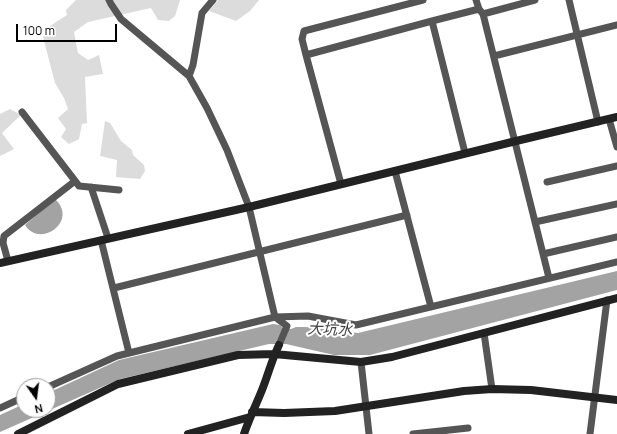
<!DOCTYPE html>
<html>
<head>
<meta charset="utf-8">
<style>
	body { margin:0 }
	#map { position:relative; width:617px; height:434px; overflow:hidden; background:#fff; font-family:Manrope,sans-serif }
	canvas { display:block }
	.north { position:absolute; left:16px; top:378px; width:40px; height:40px; box-sizing:border-box; background:#fff; border:1px solid #999; border-radius:50%; rotate:166deg; font-size:11px; font-weight:700; line-height:16px; text-align:center; color:#000 }
	.north::after { content:''; display:block; margin:auto; width:14px; height:18px; background:#000; clip-path:polygon(50% 0,100% 100%,50% 72%,0 100%) }
	.scale { position:absolute; left:16px; top:24px; width:101px; height:18px; box-sizing:border-box; border:2px solid #000; border-top:0; padding-left:5px; font-size:12px; line-height:14px; white-space:nowrap; color:#000; -webkit-text-stroke:3px #fff; paint-order:stroke }
</style>
</head>
<body>
<div id="map">
<canvas width="617" height="434"></canvas>
<div class="north">N</div>
<div class="scale">100 m</div>
</div>
<script>
const context = document.querySelector('canvas').getContext('2d');
context.lineJoin = 'round';
function paint(path, color) {
  context.fillStyle = color;
  context.fill(path, 'evenodd');
}
function trace(path, color, width, dash) {
  context.strokeStyle = color;
  context.lineWidth = width;
  context.lineCap = dash ? 'butt' : 'round';
  context.setLineDash(dash || []);
  context.stroke(path);
}
function drawText(font, color, halo, rows, align = 'center') {
  context.font = font + ' Manrope,"Noto Sans SC",sans-serif';
  context.lineWidth = 4;
  context.setLineDash([]);
  context.textBaseline = 'middle';
  context.strokeStyle = halo;
  context.fillStyle = color;
  for (const [text, x, y, turn = 0] of rows) {
    context.save();
    context.translate(x, y);
    context.rotate((+turn || 0) * Math.PI / 180);
    context.textAlign = isNaN(turn) ? turn : align;
    if (halo) context.strokeText(text, 0, 0);
    context.fillText(text, 0, 0);
    context.restore();
  }
}
const green = new Path2D(`
	M76,0h104l-5,16 -6,5 -11,-1 -7,-12 -63,14 -14,10 4,21 10,7 11,-5 4,19 -18,3 2,46 -5,1 -3,15 -10,5 -8,-7 5,-8 -8,-11 10,-9 -4,-11 -9,-15 -12,-46 7,-11 17,-11 -1,-5z
	M218,0h41l-9,11 -14,10 -27,-10z
	M10,109l11,6 -19,18 12,16 -14,7v-42z
	M105,121l5,2 11,18 11,9 1,5 11,10 1,6 -5,8 -24,-2 1,-17 -17,-4z`);
const water = new Path2D(`
	M55,199c24,22 -15,50 -30,26z
	M617,271v19l-247,65h-36l-48,-11h-17l-149,35 -120,53v-17l24,-11v6h24v-17l71,-33 154,-36 7,1 3,3 8,1 5,-2h10l52,6z`);
const street = new Path2D(`
	M109,0l2,4 10,15 68,57 18,32 20,42 22,57 26,110 12,9 -8,19
	M476,0l3,9
	M535,0l-52,14 66,264
	M569,0l29,122
	M432,21l47,-12 4,5
	M306,55l126,-34 33,132
	M494,56l123,-31
	M189,76l4,-11 9,-52 11,-13
	M22,112l57,74 40,4
	M609,119l8,28
	M395,171l36,136
	M547,182l70,-16
	M341,184l-35,-129 -4,-16 2,-8 119,-31
	M91,187l17,51
	M535,222l82,-18
	M101,240l28,113
	M543,254l74,-17
	M8,261l-5,-18 1,-7 71,-55
	M114,288l293,-73
	M484,333l8,56
	M361,362l8,72
	M48,387l69,-31 158,-39 33,-1 48,9 261,-63
	M0,408l24,-11
	M413,434l55,-6
	M590,434l17,-134`);
const secondary = new Path2D(`
	M0,263l249,-56 263,-65 105,-25
	M252,412l32,1 51,-2 129,-20 28,-2 39,1 86,10
	M18,434l100,-50 120,-29 36,-1 87,8 31,-5 225,-59
	M188,434l62,-17
	M244,434c5,-15 12,-29 18,-44 6,-15 10,-31 17,-45`);
const waterNames = [
	["大坑水",330,330,2]
];
paint(green, '#dcdcdc');
paint(water, '#a3a3a3');
trace(street, '#555', 7);
trace(secondary, '#222', 8);
drawText('italic 15px', '#444', '#fff', waterNames);
</script>
</body>
</html>
